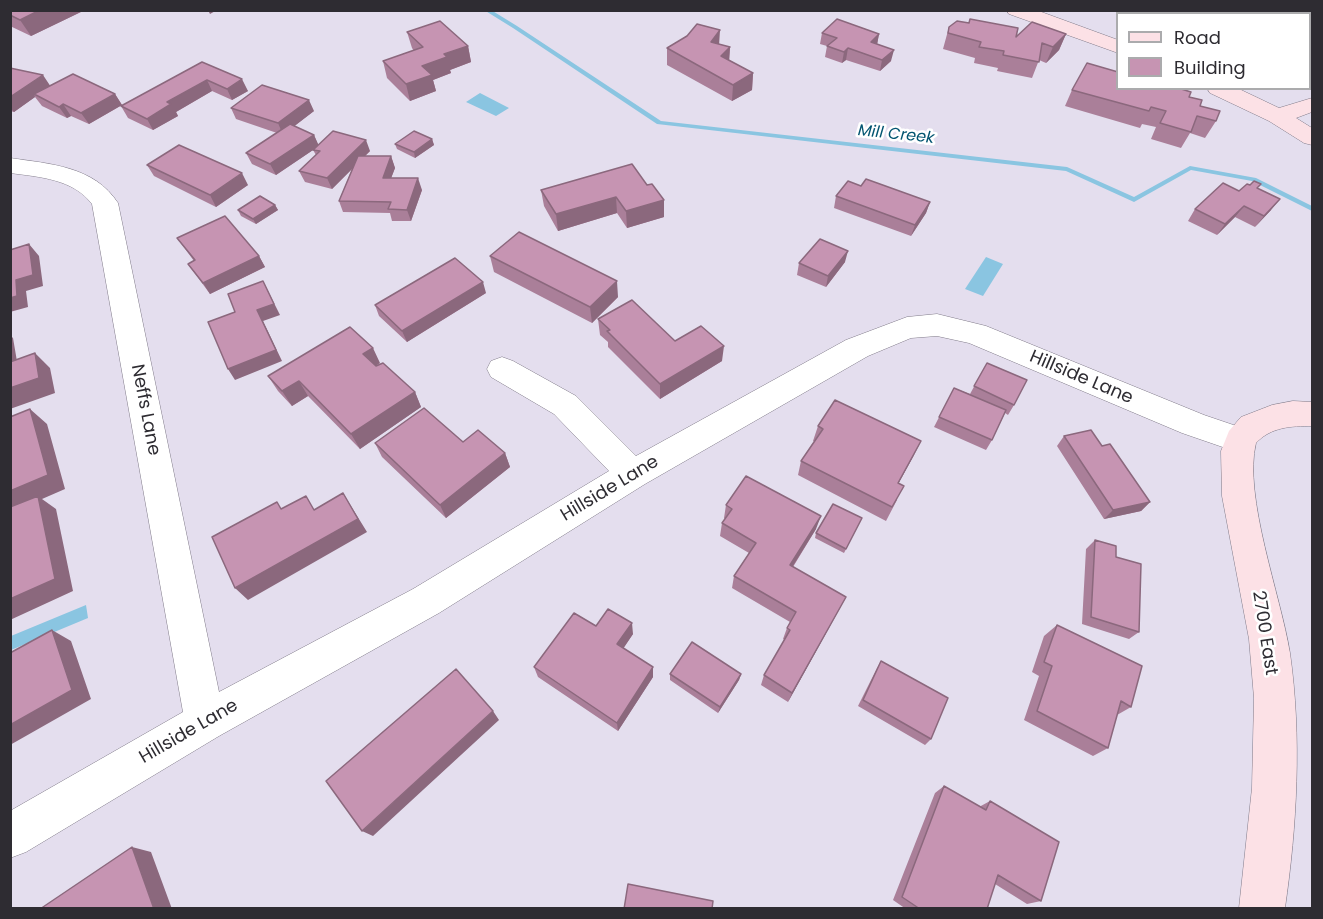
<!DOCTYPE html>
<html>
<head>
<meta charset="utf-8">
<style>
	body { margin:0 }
	#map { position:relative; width:1323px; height:919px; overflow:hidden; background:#e4deee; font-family:Poppins,sans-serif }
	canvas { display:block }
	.frame { position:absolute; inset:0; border:12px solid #2e2c32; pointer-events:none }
	.legend { position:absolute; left:1116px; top:12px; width:195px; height:78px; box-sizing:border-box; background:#fff; border:2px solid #ababad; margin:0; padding:8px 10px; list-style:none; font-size:18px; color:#2e2c32 }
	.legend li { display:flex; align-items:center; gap:12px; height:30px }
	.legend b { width:30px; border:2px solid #ababad }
</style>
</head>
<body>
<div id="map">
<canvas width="1323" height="919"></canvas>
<div class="frame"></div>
<ul class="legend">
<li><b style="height:8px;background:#fce1e6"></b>Road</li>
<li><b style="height:16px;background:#c694b2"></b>Building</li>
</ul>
</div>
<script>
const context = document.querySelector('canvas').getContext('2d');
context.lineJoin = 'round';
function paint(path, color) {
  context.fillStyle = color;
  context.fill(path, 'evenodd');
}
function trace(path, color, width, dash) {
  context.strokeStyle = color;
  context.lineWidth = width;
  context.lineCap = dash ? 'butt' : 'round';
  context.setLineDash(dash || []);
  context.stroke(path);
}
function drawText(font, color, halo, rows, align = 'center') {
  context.font = font + ' Poppins,sans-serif';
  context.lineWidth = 5;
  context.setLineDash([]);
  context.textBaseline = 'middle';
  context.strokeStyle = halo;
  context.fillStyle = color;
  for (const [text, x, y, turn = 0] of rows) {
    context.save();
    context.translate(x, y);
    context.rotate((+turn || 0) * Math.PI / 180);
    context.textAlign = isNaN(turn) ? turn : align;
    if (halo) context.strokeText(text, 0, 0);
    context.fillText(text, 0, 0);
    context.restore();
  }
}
const water = new Path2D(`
	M480,93l29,15 -13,8 -30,-14z
	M986,257l17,7 -20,32 -18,-7z
	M86,605l2,13 -77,32v-14z`);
const stream = new Path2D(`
	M484,10h7l26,16 144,95 406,46 67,30 56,-31 66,12 56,28v5l-60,-30 -61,-11 -57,32 -68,-31 -409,-47 -144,-96z`);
const street = new Path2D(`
	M10,158c40,6 84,8 108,45l101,489 194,-103 196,-118 -55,-57 -63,-37 -4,-8 4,-8 11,-4 11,4 63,35 60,60 210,-116 61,-23 30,-3 49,12 218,89 47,16 5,9 -5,9 -11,4 -58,-20 -213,-90 -32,-7 -26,2 -43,18 -223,128 -206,129 -220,123 -193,116 -16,6v-47l173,-99 -91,-508c-19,-25 -52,-27 -82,-31z`);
const secondary = new Path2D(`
	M1006,10h30l82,30v13l-109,-39z
	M1207,88h30l42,20 33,-10v14l-16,6 16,10v17l-8,-2 -35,-22 -59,-28z
	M1293,401l19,1v24c-21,0 -41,1 -56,17 -13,53 25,153 34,210 12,84 7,173 -5,255h-46l13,-120 2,-90 -5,-59 -27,-143 -1,-45 8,-20 12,-14 31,-12z`);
const wall = new Path2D(`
	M10,10h75l-54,26 -21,-10z
	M949,27l67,10 50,-3 -7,16 -13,13 -7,-3 -7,18 -35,-7 1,-3 -24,-5 1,-5 -32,-9z
	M407,32l61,14 3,16 -21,8 1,3 -18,7 3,11 -26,10 -23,-23 -4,-17 31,-10 -2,-3z
	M822,33l57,1 -2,10 14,17 -11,10 -34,-11 -4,3 -17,-6 2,-11 -7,-2z
	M719,44l11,3 -1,13 24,13 -1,17 -20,11 -65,-36v-17z
	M202,62l46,29 -16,9 -20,-9 -36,21 2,4 -25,14 -25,-12 -7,-12z
	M10,68l40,18 65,8 7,11 -33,19 -18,-8 -4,2 -25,-12 -7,-9 -21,15 -4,-1z
	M1072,90l117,7 27,24 -11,17 -15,-5 -9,15 -30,-9 5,-12 -14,-3 -2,4 -75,-22z
	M231,108l83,3 -20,15 20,9 4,10 52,6 -5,5h26l4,12 -4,10 31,12 -11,31h-19l-2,-8 -47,-1 -4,-11 13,-32 -20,20 -27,-7 -6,-11 17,-16 -3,-5 -37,25 -24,-11 -6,-11 31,-20 -41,-14z
	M432,139l2,6 -19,13 -18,-9 -2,-5z
	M147,165l101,20 -32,22 -62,-31z
	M647,185l17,15v17l-37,11 -10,-15 -59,18 -14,-25 -3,-16z
	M861,186l69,16 -4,11 -15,23 -77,-28 2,-12z
	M1257,188l14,22 -16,17 -20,-10 -18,18 -29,-14 7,-12 44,-18z
	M275,205l3,5 -22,14 -15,-8 -3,-6z
	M177,238l82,18 6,11 -55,27 -22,-30 6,-3z
	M490,256l128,41 -26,26 -98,-51z
	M845,262l-19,25 -29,-12 2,-12z
	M486,293l-79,49 -28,-26 -4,-11z
	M598,319l77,22 47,20 -62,38 -52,-52v-5l-8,-7z
	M380,363l-4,3 39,26 6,15 -61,42 -52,-53 -16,10 -14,-15 -10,-15z
	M987,363l27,42 -6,10 -3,-2 -13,27 -6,10 -52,-23 20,-39 16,6z
	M818,426l96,29 -16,29 -1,16 -11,21 -88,-46 3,-14 13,-20h-1z
	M1064,436l86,66 -9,9 -37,8 -47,-73z
	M463,442l42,11 5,14 -64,51 -64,-61 -7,-14z
	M726,505l90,24 -23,38 53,30 -58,105 -27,-17 3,-10 21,-35 -2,-1 4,-11 3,-6 -58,-34 2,-12 15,-23 -29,-17 2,-13 3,-4 -1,-1z
	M862,518l-18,35 -29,-15 1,-5z
	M1095,540l21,17 23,75 -10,7 -47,-15 4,-75z
	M1057,625l74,82 -14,8 -9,33 -15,8 -69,-36 15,-44 -7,-4 12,-36z
	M596,626l37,8 -10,14 30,29 -35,54 -80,-54 -4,-10z
	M881,661l50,78 -6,6 -67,-39 19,-38z
	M670,674h71l-2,6 -21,33 -48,-33z
	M944,786l35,21 11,-6 51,100 -14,3 -32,-20 -8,25h-81l-13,-9 42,-107z`);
const shadedWall = new Path2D(`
	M40,10h45l-54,26 -11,-16z
	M208,10h9l-7,4z
	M720,30l-1,16 -8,-4z
	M879,34l-2,11 -6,-3z
	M1066,34l-7,16 -13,13 7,-16z
	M468,46l3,16 -21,8 1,3 -18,7 3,11 -26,10 -4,-17 16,-18 22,-12z
	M730,47l-1,16 -8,-7z
	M848,48l-2,12 -4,3 2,-11z
	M894,50l-3,11 -11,10 2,-11z
	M753,73l-1,17 -20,11 1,-16z
	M43,75l8,12 -17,7 1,3 -21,15 -4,-5v-10z
	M242,79l6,12 -16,9 -5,-11z
	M207,80l5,11 -36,21 2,4 -25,14 -6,-11 20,-17z
	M115,94l7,11 -33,19 -8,-11z
	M309,100l5,11 -31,24 -5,-12z
	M63,104l8,12 -4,2 -8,-11z
	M314,135l5,11 -43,29 -6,-11z
	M432,139l2,6 -19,13 -1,-6z
	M366,140l4,11 -38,38 -5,-11z
	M391,156l4,12 -8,21 -4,-11z
	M242,173l6,12 -32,22 -6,-12z
	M418,178l4,12 -11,31 -4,-11z
	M616,197l1,16 -59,18 -2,-17z
	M1280,199l-9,11 -16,17 9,-11z
	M664,200v17l-37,11 -1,-17z
	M930,202l-4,11 -15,23 4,-11z
	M275,205l3,5 -22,14 -3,-5z
	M1244,206l-9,11 -18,18 8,-11z
	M29,244l10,12 4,30 -17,5 2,16 -18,5v-14z
	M848,251l-3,11 -19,25 2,-11z
	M259,256l6,11 -55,27 -7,-11z
	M263,281l17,34 -17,6 19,40 -47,19 -7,-11 29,-59z
	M617,281l1,16 -26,26 -2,-16z
	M483,282l3,11 -79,49 -5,-11z
	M10,335l3,3 7,41 -10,-8z
	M724,346l-2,15 -62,38v-15z
	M373,348l7,15 -10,6 -7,-15z
	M35,353l15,15 5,25 -45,16v-21z
	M299,381l9,15 -16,10 -10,-15z
	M415,392l6,15 -61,42 -9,-15z
	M30,409l17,15 18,65 -23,10 14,10 17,82 -63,29v-129z
	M921,441l-7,14 -23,42 7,-14z
	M505,453l5,14 -64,51 -6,-13z
	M343,493l24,39 -119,68 -13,-12z
	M1150,502l-9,9 -37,8 9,-9z
	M821,516l-5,13 -30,48 4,-12z
	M846,597l-6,11 -52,94 4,-9z
	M632,623l1,11 -14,21 -2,-11z
	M52,630l19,11 20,58 -81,46v-20z
	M653,667v10l-35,54 -1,-8z
	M741,674l-2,6 -21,33 2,-6z
	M493,711l6,9 -126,116 -11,-5z
	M132,847l19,5 21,57h-18z`);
const building = new Path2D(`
	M10,10h30l-20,10 -10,-5z
	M837,19l42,15 -8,8 23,8 -12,10 -34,-12 -4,4 -17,-6 10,-8 -15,-5z
	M970,19l48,9 -2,9 16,-15 34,12 -13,13 -11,-4 -3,19 -36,-7 1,-4 -25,-4 2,-5 -33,-9 1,-6 8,-6 12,2z
	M440,21l28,25 -24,8 3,3 -25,9 10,9 -26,9 -23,-23 40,-14 -16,-15z
	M697,24l23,6 -9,12 19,5 -9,9 32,17 -20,12 -66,-37 20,-12z
	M202,62l40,17 -15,10 -20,-9 -40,22 4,2 -24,15 -26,-13z
	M1087,63l31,9v16h60l13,4 -2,5 13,3 -2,6 20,5 -4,10 -19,-5 -6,16 -31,-9 6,-12 -15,-4 -2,4 -77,-21z
	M10,68l33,7 -33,22z
	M73,74l42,20 -34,19 -18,-9 -4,3 -25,-13z
	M262,85l47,15 -31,23 -47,-15z
	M290,124l24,11 -44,29 -24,-11z
	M333,131l33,9 -39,38 -28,-7 21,-20 -7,-1z
	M414,131l18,8 -18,13 -19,-8z
	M179,145l63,28 -32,22 -63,-30z
	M358,156h33l-8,22h35l-11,32 -19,-1 3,-7 -52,-1z
	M632,164l15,21 5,-1 12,16 -38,11 -10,-14 -60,17 -15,-24z
	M866,179l64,23 -15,23 -79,-29 12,-15 13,5z
	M1254,181l7,3 -4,4 23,11 -16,17 -20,-10 -19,18 -30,-15 28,-26 16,8 8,-7 3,1z
	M260,196l15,9 -22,14 -15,-9z
	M225,216l34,40 -56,27 -15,-19 7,-4 -18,-22z
	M519,232l98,49 -27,26 -100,-51z
	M820,239l28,12 -20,25 -29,-13z
	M29,244l4,31 -17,5 1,16 -7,2v-48z
	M455,258l28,24 -81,49 -27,-26z
	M263,281l11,23 -17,6 19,40 -48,19 -20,-47 27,-10 -7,-18z
	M632,300l43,41 26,-15 23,20 -64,38 -53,-53 3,-1 -12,-11z
	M350,327l23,21 -10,6 13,12 7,-3 32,29 -64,42 -52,-53 -17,10 -14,-15z
	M35,353l4,25 -29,10v-26z
	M987,363l40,17 -13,25 -40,-19z
	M954,388l52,22 -14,30 -53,-23z
	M835,400l86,41 -23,42 6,3 -12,21 -91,-46 22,-32 -5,-3z
	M424,408l39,34 15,-12 27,23 -65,52 -65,-62z
	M30,409l18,66 -38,16v-74z
	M1091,430l11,16 8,-2 40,58 -37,8 -49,-74z
	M746,476l75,40 -31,49 56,32 -54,96 -28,-18 26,-45 -3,-2 9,-16 -62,-36 22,-33 -34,-20 10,-14 -6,-4z
	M343,493l15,26 -123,69 -23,-51 65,-35 4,7 25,-13 8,14z
	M38,496l17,83 -45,20v-92z
	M833,504l29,14 -16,31 -30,-16z
	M1095,540l21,6v11l25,7 -2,68 -48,-15z
	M608,609l24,14 -15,21 36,23 -36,56 -83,-56 40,-54 22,13z
	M1057,625l85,41 -11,41 -10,-6 -13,47 -71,-37 15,-45 -8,-4z
	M52,630l20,60 -62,35v-72z
	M692,642l49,32 -21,33 -50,-33z
	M881,661l67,37 -17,41 -68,-39z
	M456,669l37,42 -131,120 -36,-50z
	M944,786l42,24 4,-9 69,41 -18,59 -43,-26 -11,34h-67l-18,-12z
	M132,847l22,62h-114z
	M628,884l85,17 -1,8h-88z`);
const farWaternames = [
	["Mill Creek",896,135,6]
];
const streetNames = [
	["Hillside Lane",1081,378,23],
	["Neffs Lane",145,410,79],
	["Hillside Lane",610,489,-31],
	["2700 East",1264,633,81],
	["Hillside Lane",189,732,-30]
];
paint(water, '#8ac5e1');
paint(stream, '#8ac5e1');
trace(street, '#807b89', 1);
trace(secondary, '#807b89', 1);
paint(street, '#fff');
paint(secondary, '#fce1e6');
paint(wall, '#aa7f99');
paint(shadedWall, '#8b687d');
paint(building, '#c694b2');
trace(building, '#8b687d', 1.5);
drawText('italic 16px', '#035571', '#fff', farWaternames);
drawText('18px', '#2e2c32', '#fff', streetNames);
</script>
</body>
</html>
